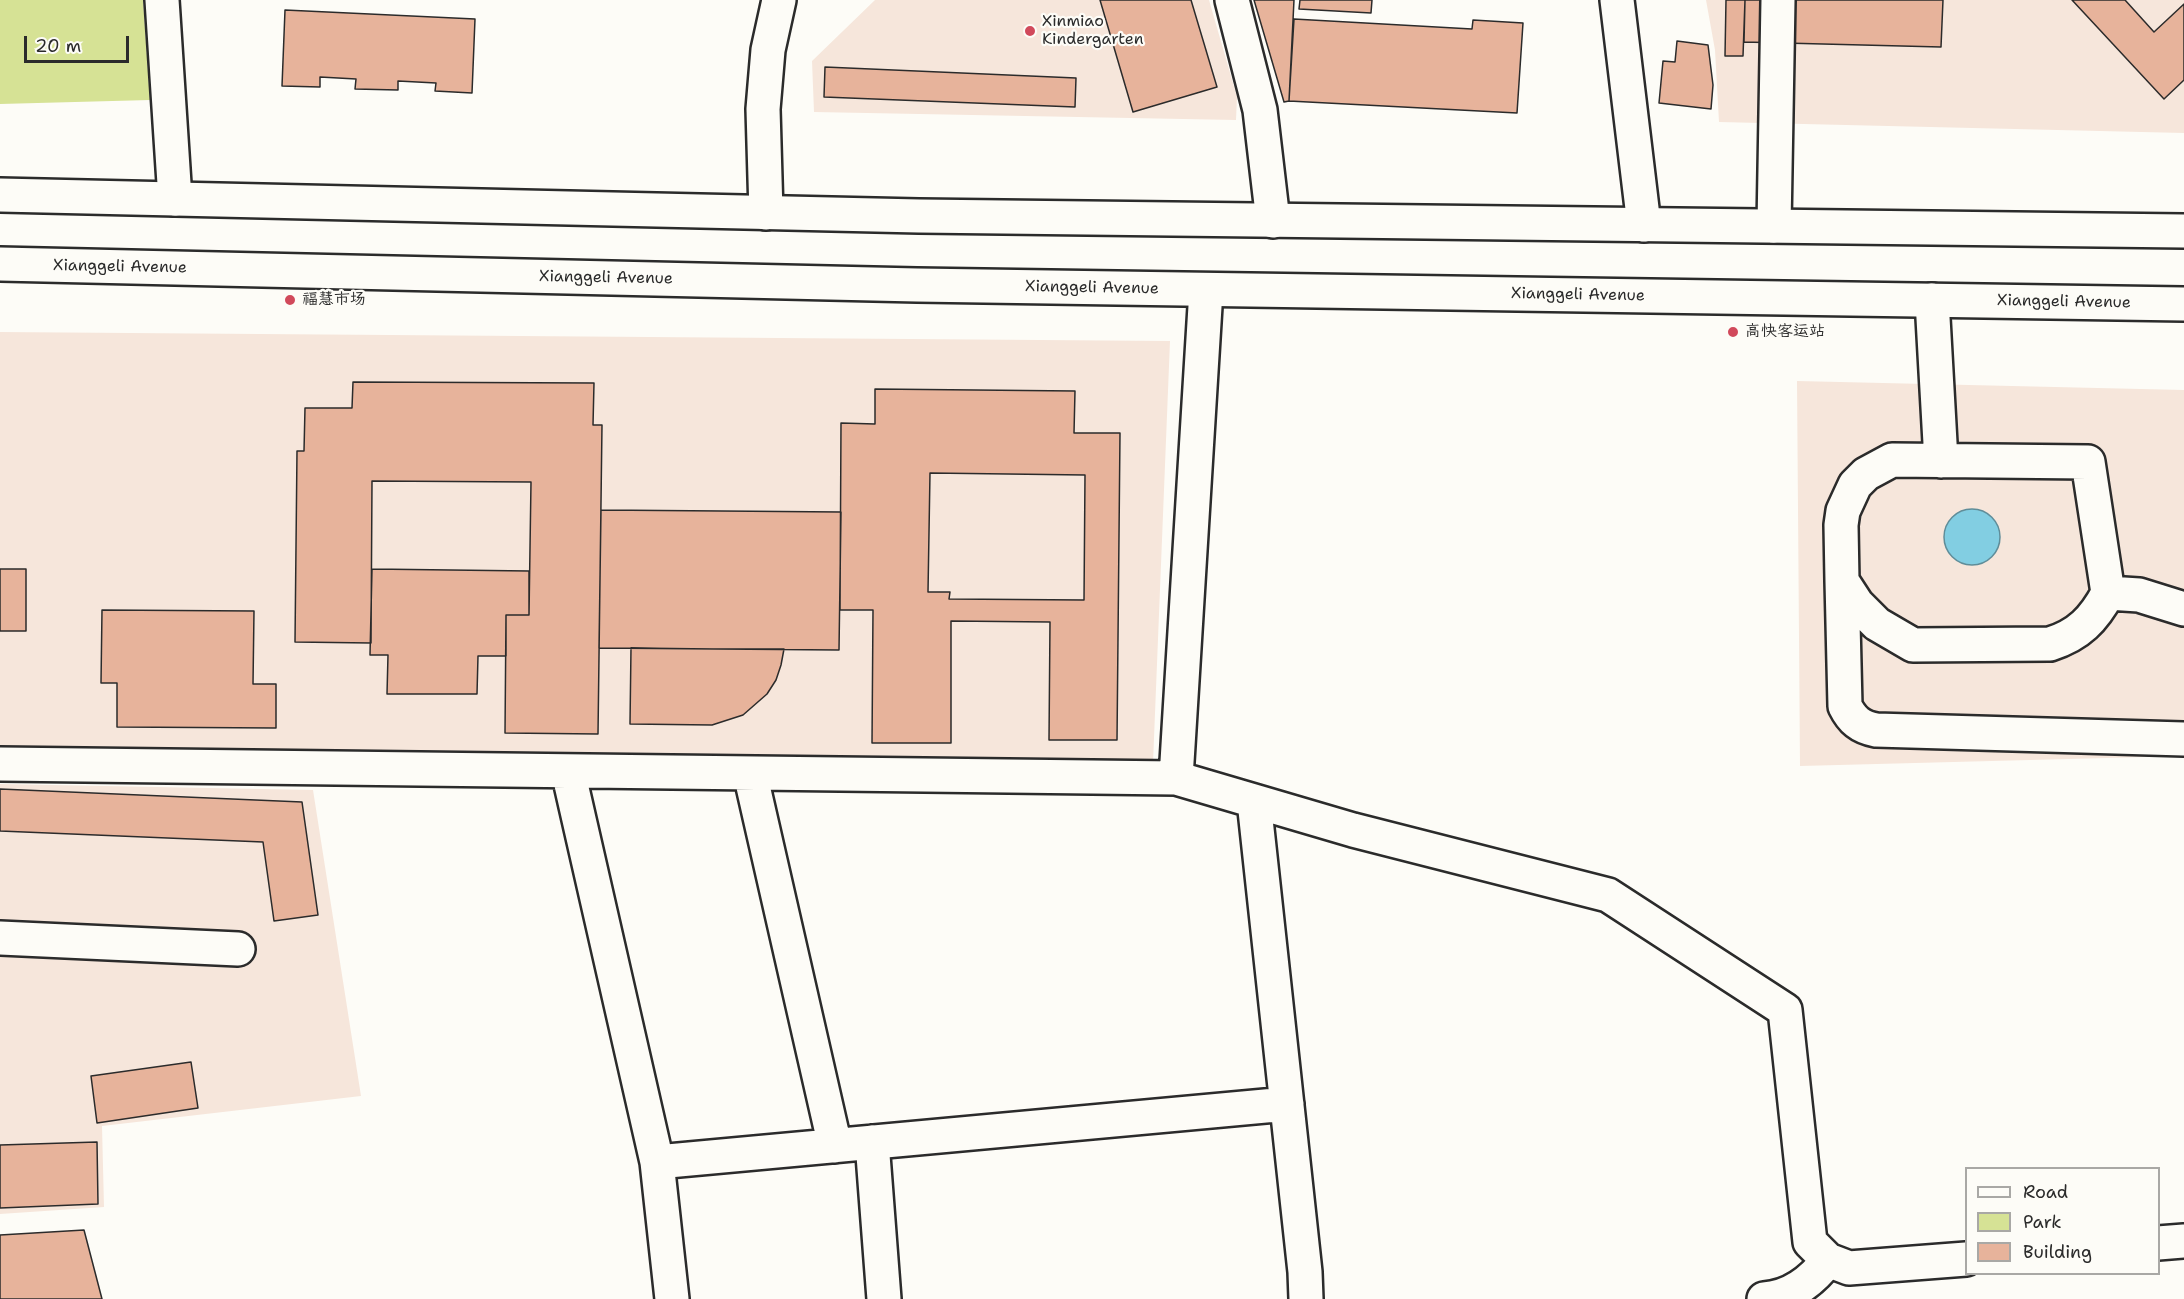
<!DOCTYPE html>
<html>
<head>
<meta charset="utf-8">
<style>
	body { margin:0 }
	#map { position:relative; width:2184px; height:1299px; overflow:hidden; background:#fdfcf7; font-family:"Shantell Sans",sans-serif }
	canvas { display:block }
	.legend { position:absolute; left:1965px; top:1167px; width:195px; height:108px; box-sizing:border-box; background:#fdfcf7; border:2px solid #a9a8a5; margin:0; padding:8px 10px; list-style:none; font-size:18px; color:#2b2b2b }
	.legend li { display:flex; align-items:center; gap:12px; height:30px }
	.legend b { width:30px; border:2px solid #a9a8a5 }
	.scale { position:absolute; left:24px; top:36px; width:105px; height:27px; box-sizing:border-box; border:3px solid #2b2b2b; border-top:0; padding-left:8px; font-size:18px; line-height:21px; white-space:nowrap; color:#2b2b2b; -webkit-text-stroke:4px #fdfcf7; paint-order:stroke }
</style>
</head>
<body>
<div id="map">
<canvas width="2184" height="1299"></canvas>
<ul class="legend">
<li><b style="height:8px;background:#fdfcf7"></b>Road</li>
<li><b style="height:16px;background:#d6e295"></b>Park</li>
<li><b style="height:16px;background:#e7b39b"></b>Building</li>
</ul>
<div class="scale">20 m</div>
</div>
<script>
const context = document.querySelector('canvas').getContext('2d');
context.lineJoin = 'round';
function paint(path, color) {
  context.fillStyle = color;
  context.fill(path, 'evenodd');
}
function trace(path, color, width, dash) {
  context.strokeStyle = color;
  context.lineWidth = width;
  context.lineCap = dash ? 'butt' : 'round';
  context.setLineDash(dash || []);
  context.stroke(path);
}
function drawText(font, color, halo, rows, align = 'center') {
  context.font = font + ' "Shantell Sans","LXGW WenKai TC",sans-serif';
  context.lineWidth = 4.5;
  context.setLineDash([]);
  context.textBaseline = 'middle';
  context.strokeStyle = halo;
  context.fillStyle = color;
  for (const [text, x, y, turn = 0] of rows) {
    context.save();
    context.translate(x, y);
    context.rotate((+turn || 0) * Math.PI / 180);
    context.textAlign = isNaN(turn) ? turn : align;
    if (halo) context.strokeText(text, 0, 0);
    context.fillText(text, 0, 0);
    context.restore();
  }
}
const built = new Path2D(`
	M875,0h334l28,97 -1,23 -422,-8 -2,-51z
	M1706,0h478v133l-465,-11 -4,-72z
	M0,332l1170,9 -17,422 -1153,-13z
	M1797,381l387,9v366l-384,10z
	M0,784l313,6 48,306 -259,30 2,81 -104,7z`);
const green = new Path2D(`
	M0,0h143l7,100 -150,4z`);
const water = new Path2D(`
	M1944 537a28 28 0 1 1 56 0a28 28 0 1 1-56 0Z`);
const building = new Path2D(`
	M1100,0h91l26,87 -84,25z
	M1254,0h40l-5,101 -5,1z
	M1300,0h72l-1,13 -72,-4z
	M1726,0h19l-2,56h-18z
	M1745,0h198l-2,47 -197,-5z
	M2072,0h53l29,32 30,-28v76l-20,19z
	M285,10l190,9 -3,74 -37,-2 1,-8 -38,-2v9l-43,-1 1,-10 -36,-2v10l-38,-1z
	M1294,19l178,10 1,-9 50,3 -6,90 -228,-12z
	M1677,41l31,4 5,40 -2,24 -52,-6 4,-42 12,1z
	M825,67l251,11 -1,29 -251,-10z
	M353,382l241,1 -1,42h9l-4,309 -93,-1 1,-118h23l2,-133 -159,-1 -1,162 -76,-1 2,-191h7l1,-43h47z
	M875,389l200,2 -1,42h46l-3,307h-68l1,-118 -99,-1v122h-79l1,-133h-33l1,-187 34,1zM930,473l155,2 -1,125 -135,-1 1,-7h-22z
	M601,510l240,2 -2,138 -240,-2z
	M0,569h26v62h-26z
	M372,569l157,2v44h-23v41h-28l-1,38h-90l1,-39h-18z
	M102,610l152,1 -1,73h23v44l-159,-1v-44h-16z
	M631,648l82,1h71l-3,16 -5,15 -9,14 -24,21 -31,10 -82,-1z
	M0,789l302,13 16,113 -44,6 -11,-79 -263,-11z
	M191,1062l7,46 -101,15 -6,-47z
	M97,1142l1,62 -98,4v-63z
	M84,1230l18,69h-102v-64z`);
const minor = new Path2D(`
	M162,0l13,199
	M1232,0l28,110 13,111
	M1617,0l27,225
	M766,213l-3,-104 5,-59 11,-50
	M1774,226l4,-226
	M1932,300l9,161
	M1892,460l196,2 20,131c-14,26 -29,42 -58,51l-137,1 -36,-21 -20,-20 -15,-23 -1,-56 2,-14 12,-26 11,-11z
	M1842,581l3,125c7,14 15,21 31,24l308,9
	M2108,593l31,2 45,14
	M0,764l1176,14 177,52 255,65 177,115 25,232 18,18 21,8 117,-9
	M568,771l89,391 15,137
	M750,773l85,373
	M1176,778l30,-488
	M1254,801l51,471 1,27
	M0,938l238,11
	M872,1142l12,157
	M657,1162l630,-58
	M2158,1243l26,-2
	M1764,1299c27,-2 48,-18 64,-39`);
const major = new Path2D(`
	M0,195l919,21 1265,15
	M0,264l917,21 1267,19`);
const markers = [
	[1030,31,6,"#d1495b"],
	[290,300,6,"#d1495b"],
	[1733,332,6,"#d1495b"]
];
const poiNames = [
	["Xinmiao",1042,22],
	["Kindergarten",1042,40],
	["福慧市场",302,300],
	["高快客运站",1745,332]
];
const streetNames = [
	["Xianggeli Avenue",120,267,1],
	["Xianggeli Avenue",606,278,1],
	["Xianggeli Avenue",1092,288,1],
	["Xianggeli Avenue",1578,295,1],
	["Xianggeli Avenue",2064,302,1]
];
paint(built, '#f6e6db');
paint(green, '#d6e295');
paint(water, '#82cee2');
trace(water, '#5f8d99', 1.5);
paint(building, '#e7b39b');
trace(building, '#2b2b2b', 1.5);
trace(minor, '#2b2b2b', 38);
trace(major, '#2b2b2b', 38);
trace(minor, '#fdfcf7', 33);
trace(major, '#fdfcf7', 33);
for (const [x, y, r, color] of markers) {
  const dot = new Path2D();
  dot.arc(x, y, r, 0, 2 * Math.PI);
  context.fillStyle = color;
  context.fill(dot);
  trace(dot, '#fdfcf7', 2);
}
drawText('16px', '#2b2b2b', '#fdfcf7', poiNames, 'left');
drawText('16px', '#2b2b2b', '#fdfcf7', streetNames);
</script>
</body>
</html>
